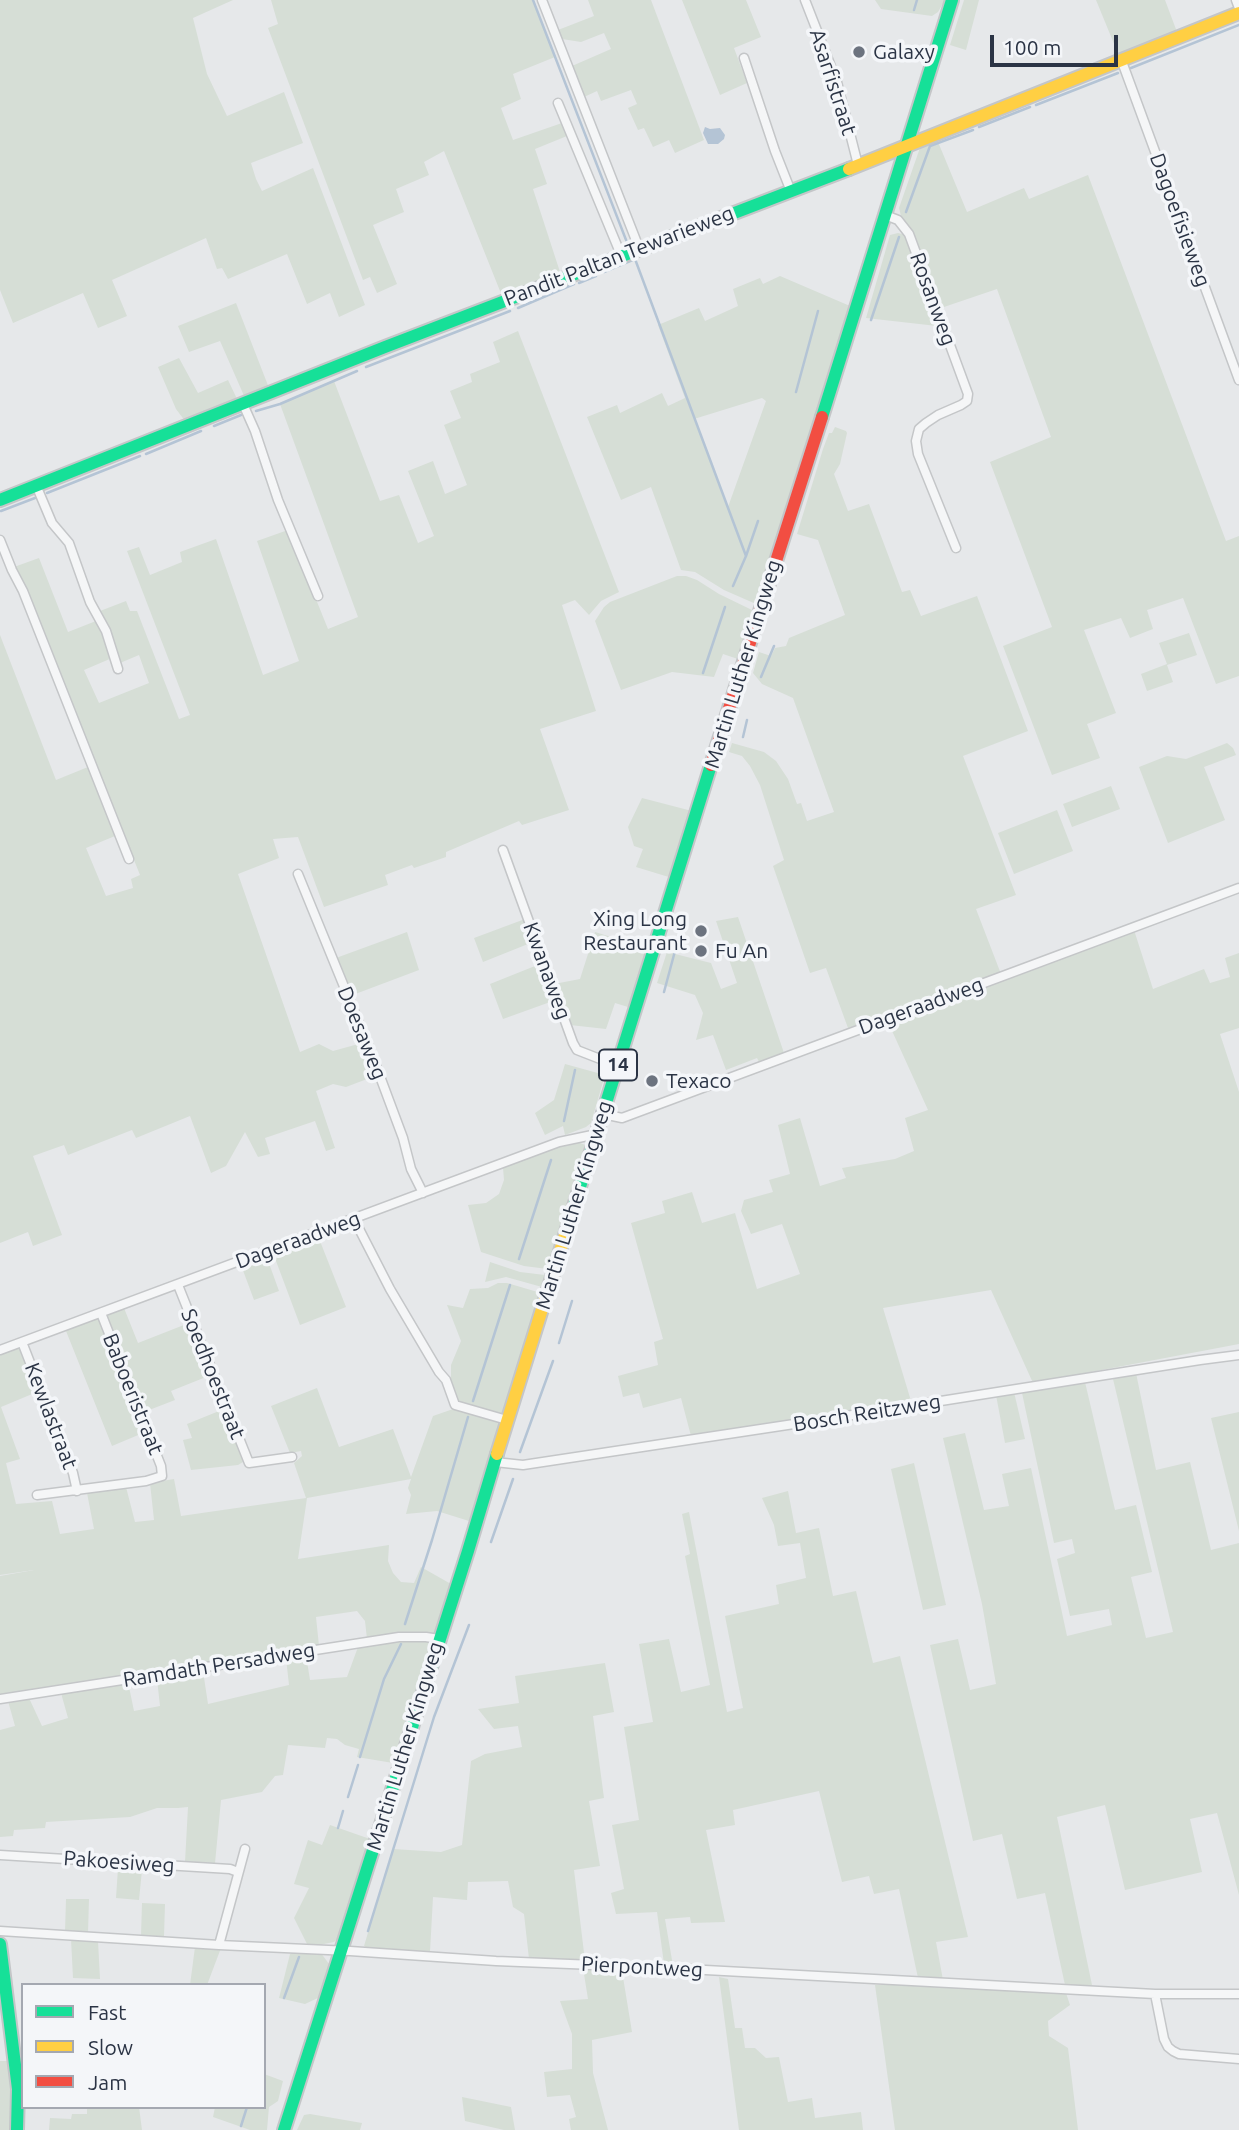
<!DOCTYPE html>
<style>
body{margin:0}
#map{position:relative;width:1239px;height:2130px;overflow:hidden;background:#e6e8ea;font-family:Ubuntu,sans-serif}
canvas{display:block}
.legend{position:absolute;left:21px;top:1983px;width:245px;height:126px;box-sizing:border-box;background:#f4f6f9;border:2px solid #a4a8b1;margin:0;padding:9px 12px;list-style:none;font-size:21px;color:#2b3445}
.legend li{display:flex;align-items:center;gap:14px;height:35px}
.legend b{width:35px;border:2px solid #a4a8b1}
.scale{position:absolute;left:990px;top:35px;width:128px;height:32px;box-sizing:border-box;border:4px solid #2b3445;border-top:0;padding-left:9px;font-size:21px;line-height:24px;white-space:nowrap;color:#2b3445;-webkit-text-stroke:5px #f4f6f9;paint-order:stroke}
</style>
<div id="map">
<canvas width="1239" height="2130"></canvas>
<ul class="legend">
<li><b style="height:9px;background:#16e098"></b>Fast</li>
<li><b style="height:9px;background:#ffcf43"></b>Slow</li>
<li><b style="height:9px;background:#f24e42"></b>Jam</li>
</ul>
<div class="scale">100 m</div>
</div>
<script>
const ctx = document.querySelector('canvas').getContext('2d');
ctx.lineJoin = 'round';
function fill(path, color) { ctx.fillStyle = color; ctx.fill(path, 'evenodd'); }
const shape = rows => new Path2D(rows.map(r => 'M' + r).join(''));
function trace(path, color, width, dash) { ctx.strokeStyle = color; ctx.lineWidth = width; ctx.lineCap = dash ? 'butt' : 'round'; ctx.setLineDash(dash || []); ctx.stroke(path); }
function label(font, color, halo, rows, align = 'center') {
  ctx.font = font + ' Ubuntu,sans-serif'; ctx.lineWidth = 7; ctx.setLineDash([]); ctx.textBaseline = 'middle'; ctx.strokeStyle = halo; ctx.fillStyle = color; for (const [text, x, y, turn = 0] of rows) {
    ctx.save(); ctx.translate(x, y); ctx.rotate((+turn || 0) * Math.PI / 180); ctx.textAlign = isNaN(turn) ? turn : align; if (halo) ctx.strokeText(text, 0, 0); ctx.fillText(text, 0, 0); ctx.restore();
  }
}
fill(shape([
 [0,0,233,0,193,18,207,74,227,116,284,92,303,143,251,163,256,179,262,191,313,168,365,305,339,317,330,293,307,304,287,254,228,279,222,268,217,269,206,238,112,280,127,316,98,328,83,293,13,323,0,290],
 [271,0,533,0,555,57,513,74,521,99,501,108,513,140,562,123,567,136,535,149,547,184,533,189,560,272,502,296,444,151,424,162,429,175,396,189,404,212,373,225,397,284,377,293,370,277,363,280,268,28,278,24],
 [588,0,651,0,704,140,675,153,669,140,653,147,644,128,638,130,628,108,637,104,631,90,601,101,597,91,584,97,572,66,611,49,604,33,581,42,562,39,558,30,594,16],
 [682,0,746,0,761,37,734,48,747,83,720,95],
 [875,0,945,0,938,12,932,16,881,9],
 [964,0,979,0,966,50,950,45],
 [1096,0,1165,0,1177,32,1119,56],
 [936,137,967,212,1024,188,1029,199,1088,175,1226,541,1239,536,1239,676,1216,684,1183,598,1147,610,1153,629,1130,638,1121,618,1084,630,1116,713,1087,724,1100,758,1052,775,1003,646,1052,627,990,462,1051,437,997,289,941,308,909,226,901,216,899,208,922,142],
 [898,233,906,235,939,324,937,326,866,318,890,235],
 [780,276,850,306,783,524,756,604,724,590,695,572,681,570,651,487,621,500,587,417,617,405,620,413,662,393,668,406,685,398,658,325,699,308,705,321,738,306,733,289,760,278,763,284],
 [762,398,766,401,728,507,694,419],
 [236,303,269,388,245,398,220,341,189,352,178,326],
 [518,331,619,592,601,601,589,615,575,600,562,605,596,711,540,729,569,810,522,825,519,821,446,852,446,857,414,868,412,865,385,875,388,885,324,907,298,837,273,839,279,858,238,874,300,1052,319,1044,333,1051,362,1043,375,1076,346,1087,333,1084,316,1091,335,1148,326,1151,315,1121,265,1138,270,1154,258,1157,245,1132,226,1166,211,1173,190,1116,136,1138,132,1130,68,1155,64,1145,33,1156,62,1235,33,1246,28,1232,0,1243,0,635,56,780,88,767,115,836,86,848,106,896,133,888,131,879,140,875,26,589,14,567,39,558,68,632,96,621,102,630,112,658,84,670,99,703,149,683,139,655,120,663,100,611,126,601,130,611,137,611,179,719,190,715,127,551,139,547,150,575,182,562,180,552,216,539,263,675,299,661,257,541,288,530,328,629,358,617,280,404,334,381,380,501,399,495,418,543,434,536,408,471,433,461,445,494,467,485,444,425,461,418,450,391,472,382,470,374,500,362,493,342],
 [179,358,198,393,228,380,238,401,185,421,176,409,158,367],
 [835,427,846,431,847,433,840,464,834,474,848,511,869,504,902,592,910,590,921,616,977,596,1028,731,963,756,1016,895,976,909,1001,974,848,1028,826,968,810,973,773,866,784,860,760,785,750,766,742,756,729,752,732,743,764,752,776,761,788,779,797,804,801,803,807,821,834,812,793,698,762,684,753,673,759,652,771,656,775,648,786,646,789,638,845,615,818,540,797,534,823,449,829,433,832,433],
 [677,576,686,576,697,580,719,594,752,610,738,659,723,654,714,677,672,672,621,690,595,621,604,607,610,602],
 [1189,633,1197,655,1167,665,1173,682,1147,691,1141,674,1167,664,1159,643],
 [1227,743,1233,748,1236,755,1204,767,1225,820,1168,843,1139,767,1167,756,1186,759],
 [1111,786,1120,809,1072,827,1063,804],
 [642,798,692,811,672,878,636,867,643,849,634,846,628,827],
 [1057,810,1073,851,1014,874,998,833],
 [738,917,784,1053,759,1062,757,1058,726,1070,713,1035,696,1040,703,1013,695,995,657,983,667,952,711,963,721,989,737,983,716,921],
 [525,919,533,942,483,962,474,938],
 [1134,930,1153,989,1204,969,1210,983,1230,977,1225,958,1239,953,1239,1028,1220,1034,1239,1092,1239,1344,1033,1383,991,1290,883,1308,911,1401,691,1436,681,1398,643,1408,639,1393,623,1397,618,1376,658,1365,654,1342,663,1339,631,1223,665,1213,662,1201,692,1192,702,1223,735,1213,757,1289,800,1274,782,1224,751,1234,741,1211,744,1200,773,1192,769,1180,790,1174,778,1125,800,1118,820,1186,846,1178,842,1168,895,1159,914,1151,905,1118,928,1110,888,1022],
 [407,932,419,970,350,996,336,958],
 [595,932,650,949,628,1007,615,1003,606,1029,570,1025,554,984,580,979],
 [540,964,553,1001,503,1019,490,984],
 [565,1064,605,1075,591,1123,586,1127,565,1135,563,1126,545,1135,535,1113,554,1100],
 [575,1141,588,1146,548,1269,524,1266,481,1252,468,1205,486,1203,499,1194,504,1180,503,1168,564,1143],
 [318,1236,346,1307,300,1325,273,1253],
 [266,1255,279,1291,254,1300,241,1265],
 [490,1262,520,1272,545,1275,542,1287,506,1277,485,1282],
 [498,1283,507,1283,541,1293,502,1416,456,1400,451,1386,451,1365,461,1341,447,1305,463,1308,470,1289,488,1288],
 [124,1308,138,1343,189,1323,211,1375,171,1391,175,1400,144,1412,106,1314],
 [99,1317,143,1433,112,1446,66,1331],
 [20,1347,37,1392,1,1407,20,1459,6,1463,16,1504,52,1501,60,1534,94,1529,87,1493,126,1487,135,1522,154,1520,150,1483,174,1479,181,1516,306,1498,294,1463,302,1456,301,1451,290,1453,271,1406,317,1388,339,1447,393,1429,411,1477,433,1416,456,1408,501,1423,469,1521,437,1511,406,1514,411,1495,408,1488,411,1479,307,1498,298,1559,389,1545,388,1561,393,1573,401,1582,414,1583,421,1567,451,1584,434,1636,367,1639,365,1621,357,1611,316,1617,319,1646,0,1697,0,1576,34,1570,0,1575,0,1354],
 [1136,1373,1156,1470,1190,1462,1211,1550,1239,1543,1239,1895,1217,1813,1190,1819,1202,1872,1125,1890,1105,1805,1057,1817,1092,1985,1065,1985,1045,1893,1017,1899,1002,1834,973,1841,930,1645,958,1639,970,1690,996,1684,982,1604,943,1438,965,1433,984,1510,1009,1506,1002,1474,1031,1468,1067,1636,1112,1625,1109,1609,1070,1616,1057,1559,1075,1553,1072,1539,1054,1543,1022,1393,1085,1382,1115,1510,1136,1505,1152,1572,1131,1577,1146,1638,1173,1632,1113,1379],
 [1014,1392,1025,1439,1005,1443,996,1395],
 [224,1409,243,1462,238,1465,191,1470,183,1440,192,1438,187,1424],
 [1239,1412,1239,1531,1211,1418],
 [914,1463,946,1605,923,1610,891,1469],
 [788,1491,796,1533,819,1528,833,1596,856,1591,873,1663,900,1656,968,1937,936,1942,943,1980,918,1978,899,1889,874,1894,869,1876,842,1882,819,1791,733,1810,735,1825,706,1830,725,1922,691,1923,690,1917,665,1919,673,1966,664,1964,657,1912,616,1914,611,1893,624,1889,612,1825,639,1820,624,1727,653,1722,639,1644,669,1639,681,1692,710,1685,685,1556,690,1554,682,1514,689,1512,727,1712,743,1708,725,1616,779,1604,776,1585,806,1578,800,1543,778,1546,774,1525,762,1498],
 [423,1639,431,1643,393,1763,357,1757,359,1749,345,1745,337,1739,327,1738,325,1748,288,1745,283,1775,275,1776,262,1792,221,1800,215,1863,185,1862,188,1807,178,1808,157,1808,130,1817,46,1822,45,1828,14,1830,13,1836,0,1837,0,1730,15,1726,8,1701,29,1698,42,1726,68,1718,61,1693,128,1682,134,1711,160,1706,157,1679,203,1671,208,1704,289,1685,286,1658,306,1655,310,1680,347,1677,358,1647,392,1641],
 [605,1663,614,1712,593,1716,604,1798,589,1801,600,1866,574,1870,585,1961,529,1959,524,1914,513,1907,508,1881,468,1882,467,1900,433,1897,430,1952,369,1949,364,1946,393,1849,441,1852,462,1845,471,1761,485,1754,522,1747,518,1726,494,1729,478,1709,519,1703,515,1676],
 [330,1825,370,1839,339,1937,334,1942,319,1945,307,1944,294,1918,309,1888,294,1884,308,1840,322,1845],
 [118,1868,142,1870,139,1900,116,1898],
 [66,1899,89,1899,88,1933,65,1932],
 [142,1903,165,1904,164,1936,141,1936],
 [71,1939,98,1941,100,1979,73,1978],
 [195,1947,221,1948,207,1985,190,1985],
 [294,1952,321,1953,329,1964,320,1997,305,2004,279,1998,290,1954],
 [583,1968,622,1971,632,2032,592,2040,593,2073,608,2130,571,2130,569,2119,576,2117,570,2095,547,2097,544,2072,572,2069,572,2034,560,2001,588,1999],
 [719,1977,728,1979,735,2028,742,2028,745,2048,755,2048,766,2058,779,2057,788,2102,812,2098,815,2118,861,2112,863,2130,739,2130],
 [875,1985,933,1985,1066,1993,1070,2005,1048,2021,1049,2036,1068,2048,1078,2130,895,2130],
 [0,2061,8,2061,16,2109,12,2130,0,2130],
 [264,2074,283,2081,278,2101,269,2107,267,2130,250,2130,213,2117,215,2107,264,2107],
 [462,2097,511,2107,515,2130,504,2130,465,2121],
 [87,2107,139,2107,142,2130,49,2130,50,2118,71,2119,72,2114,87,2114],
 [310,2114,362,2123,360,2130,297,2130,304,2115]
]), '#d6ded6');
fill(shape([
 [705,127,710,129,720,128,725,135,724,139,718,144,708,144,703,133]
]), '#b4c4d5');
trace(shape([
 [533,0,628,245],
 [914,10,917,0],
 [1131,68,1239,25],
 [1036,105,1118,73],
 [979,127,1030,107],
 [906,212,930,146,973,130],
 [604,272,635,259,746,556],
 [579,283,596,276],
 [518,308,574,284],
 [871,320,899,237],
 [366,367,510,311],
 [796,392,818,311],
 [256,411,280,404,357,371],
 [214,426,241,415],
 [146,454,201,431],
 [47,493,140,456],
 [1,511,35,498],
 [733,586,746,556,758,521],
 [703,673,725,607],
 [761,677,774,646],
 [743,737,747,720],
 [664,992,675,951],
 [564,1121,575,1070],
 [519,1259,551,1160],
 [559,1343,572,1301],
 [473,1401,510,1285],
 [520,1452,553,1361],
 [491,1542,513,1479],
 [405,1624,432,1540,468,1417],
 [360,1757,384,1679,401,1644],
 [348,1797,358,1765],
 [338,1828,343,1811],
 [368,1931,434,1717,469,1625],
 [284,1998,299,1957],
 [241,2126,247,2107]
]), '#b4c4d5', 2.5);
const street = shape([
 [542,0,639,248],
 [805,0,837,82,858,165],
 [1236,0,1239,8],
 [744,58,775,151,790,189],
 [1121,59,1239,380],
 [558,103,621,255],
 [885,215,898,220,909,234,968,394,967,401,961,405,938,415,926,423,919,429,916,441,918,454,956,548],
 [243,404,255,431,278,500,318,596],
 [36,485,52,523,69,543,90,602,106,631,118,669],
 [0,540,12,570,23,591,129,859],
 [503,850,573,1043,577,1050,618,1066],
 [298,874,372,1055,403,1138,411,1169,423,1193],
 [603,1114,622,1118,1239,888],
 [354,1219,390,1289,439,1372,446,1380,455,1405,507,1420],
 [178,1285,249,1463,292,1457],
 [22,1342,73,1473,77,1491],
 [0,1350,559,1142,597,1134],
 [495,1462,523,1465,827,1419,1200,1360,1239,1355],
 [37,1495,146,1481,162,1476,161,1466,101,1313],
 [0,1699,399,1637,426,1637,439,1639],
 [0,1855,230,1869,238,1872],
 [0,1931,219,1945,350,1951,496,1961,668,1968,1155,1994,1164,2039,1168,2047,1173,2051,1179,2054,1239,2059],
 [219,1945,245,1849],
 [1155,1994,1239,1994]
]);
const fast = shape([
 [822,417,952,0],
 [0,500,385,347,849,169],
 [570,1219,711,765],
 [0,1944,18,2089,17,2130],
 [284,2130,468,1551,497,1454]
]);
const slow = shape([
 [849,169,1239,13],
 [497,1454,570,1219]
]);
const jam = shape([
 [711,765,822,417]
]);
trace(street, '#c4c6c8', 11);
trace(fast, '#c4c6c8', 16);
trace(slow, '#c4c6c8', 16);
trace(jam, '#c4c6c8', 16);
trace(street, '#f5f6f7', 8);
trace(fast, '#16e098', 12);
trace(slow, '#ffcf43', 12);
trace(jam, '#f24e42', 12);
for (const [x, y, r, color] of [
 [859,52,7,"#6c737f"],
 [701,931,7,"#6c737f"],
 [701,951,7,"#6c737f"],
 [652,1081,7,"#6c737f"]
]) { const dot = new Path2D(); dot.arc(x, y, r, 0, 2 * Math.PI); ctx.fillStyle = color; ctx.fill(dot); trace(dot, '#f4f6f9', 2.5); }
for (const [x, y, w] of [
 [618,1065,38]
]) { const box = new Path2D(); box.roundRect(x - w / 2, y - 15.5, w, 31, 5); ctx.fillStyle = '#f4f6f9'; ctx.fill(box); trace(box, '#2b3445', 2); }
label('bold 19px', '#2b3445', null, [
 ["14",618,1065]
]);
label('21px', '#2b3445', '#f4f6f9', [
 ["Galaxy",873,52],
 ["Xing Long",687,919,"right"],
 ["Restaurant",687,943,"right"],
 ["Fu An",715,951],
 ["Texaco",666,1081]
], 'left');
label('21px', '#2b3445', '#f4f6f9', [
 ["Asarfistraat",833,82,72],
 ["Dagoefisieweg",1180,220,70],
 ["Pandit Paltan Tewarieweg",619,256,-21],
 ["Rosanweg",933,299,70],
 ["Martin Luther Kingweg",743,664,-73],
 ["Kwanaweg",547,971,70],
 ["Dageraadweg",921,1006,-20],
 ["Doesaweg",362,1033,68],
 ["Martin Luther Kingweg",574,1205,-73],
 ["Dageraadweg",298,1240,-20],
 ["Soedhoestraat",213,1374,68],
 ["Baboeristraat",133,1394,68],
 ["Bosch Reitzweg",867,1413,-9],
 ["Kewlastraat",51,1416,69],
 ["Ramdath Persadweg",219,1665,-9],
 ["Martin Luther Kingweg",405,1746,-73],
 ["Pakoesiweg",119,1862,4],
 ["Pierpontweg",642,1967,3]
]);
</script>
